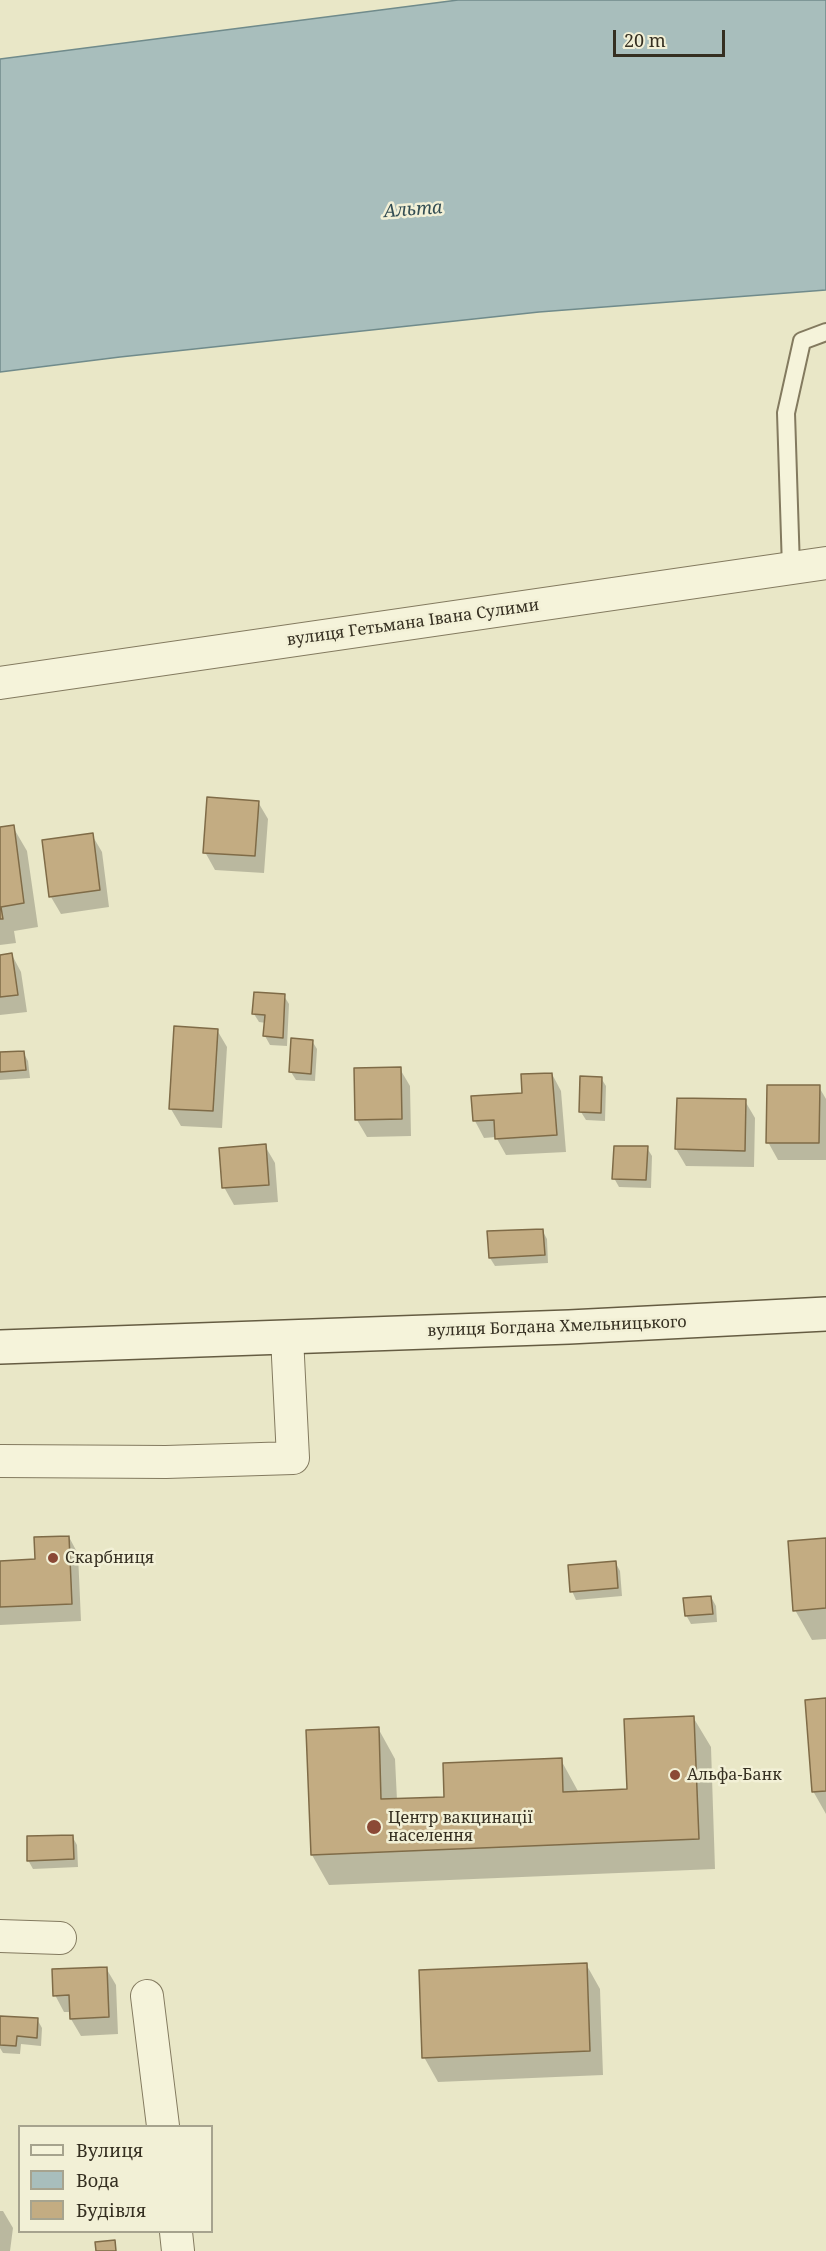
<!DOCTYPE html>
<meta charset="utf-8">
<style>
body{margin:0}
#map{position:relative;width:826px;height:2251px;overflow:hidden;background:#e9e7c7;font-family:"Noto Serif",serif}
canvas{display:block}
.legend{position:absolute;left:18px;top:2125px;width:195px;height:108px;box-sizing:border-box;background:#f2f0d6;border:2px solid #a6a38e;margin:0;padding:8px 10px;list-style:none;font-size:18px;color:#352f21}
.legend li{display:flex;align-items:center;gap:12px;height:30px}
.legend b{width:30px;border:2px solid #a6a38e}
.scale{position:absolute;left:613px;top:30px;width:112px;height:27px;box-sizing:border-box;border:3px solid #352f21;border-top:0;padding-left:8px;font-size:18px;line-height:21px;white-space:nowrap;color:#352f21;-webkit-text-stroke:4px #f2f0d6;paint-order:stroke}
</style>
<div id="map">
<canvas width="826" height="2251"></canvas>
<ul class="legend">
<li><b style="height:8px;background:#f5f3da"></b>Вулиця</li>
<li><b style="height:16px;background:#a8bebc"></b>Вода</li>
<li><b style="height:16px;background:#c3ac82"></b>Будівля</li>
</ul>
<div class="scale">20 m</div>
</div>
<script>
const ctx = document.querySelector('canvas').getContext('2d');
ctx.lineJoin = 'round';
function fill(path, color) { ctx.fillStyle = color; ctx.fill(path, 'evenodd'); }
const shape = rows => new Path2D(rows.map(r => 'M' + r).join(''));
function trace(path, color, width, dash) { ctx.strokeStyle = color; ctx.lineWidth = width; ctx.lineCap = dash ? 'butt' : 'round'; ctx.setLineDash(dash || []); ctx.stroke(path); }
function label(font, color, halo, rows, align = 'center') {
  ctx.font = font + ' "Noto Serif",serif'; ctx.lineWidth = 5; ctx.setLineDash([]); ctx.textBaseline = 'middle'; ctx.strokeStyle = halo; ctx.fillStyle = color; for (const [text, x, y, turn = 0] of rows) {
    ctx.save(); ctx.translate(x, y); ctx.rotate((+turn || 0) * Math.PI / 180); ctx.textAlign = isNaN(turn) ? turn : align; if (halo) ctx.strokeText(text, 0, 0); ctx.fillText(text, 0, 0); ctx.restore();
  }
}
const water = shape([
 [458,0,826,0,826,290,539,312,120,357,0,372,0,59,458,0]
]);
fill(water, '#a8bebc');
trace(water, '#708b8b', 1.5);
fill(shape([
 [258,802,268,819,264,873,215,870,205,852],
 [13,827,27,851,38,927,14,931,16,943,0,945,0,828],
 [92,835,102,852,109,907,61,914,51,897,43,841],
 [12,955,21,972,27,1012,0,1015,0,956],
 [284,996,289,1004,287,1046,270,1045,265,1036,266,1023,259,1022,254,1014],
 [217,1030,227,1047,222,1128,181,1126,171,1109],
 [312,1041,317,1049,315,1081,296,1080,291,1072],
 [23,1052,28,1061,30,1078,0,1080,0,1054],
 [400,1069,410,1086,411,1136,367,1137,357,1120,356,1070],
 [552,1074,561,1091,566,1152,506,1155,496,1137,484,1138,475,1121,524,1094],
 [601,1078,606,1086,605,1121,586,1120,581,1112],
 [819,1087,826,1099,826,1160,778,1160,768,1142],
 [745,1101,755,1118,754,1167,686,1166,676,1149],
 [265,1146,275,1163,278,1202,234,1205,224,1187],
 [647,1148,652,1156,651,1188,619,1187,614,1178],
 [542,1230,547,1239,548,1263,495,1266,490,1258,489,1233],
 [69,1537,78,1554,81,1621,0,1625,0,1562,37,1561],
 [826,1539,826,1639,812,1640,795,1610],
 [615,1562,620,1571,622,1596,576,1600,572,1591],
 [711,1597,716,1606,717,1622,691,1624,686,1615],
 [826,1699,826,1814,813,1791],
 [693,1717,711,1747,715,1869,329,1885,312,1855,378,1728,395,1759,397,1800,445,1798,561,1760,579,1793,629,1791],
 [72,1836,77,1845,78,1867,33,1869,28,1860],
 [586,1964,600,1989,603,2075,438,2082,424,2057],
 [106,1968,116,1985,118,2034,81,2036,71,2019,71,2012,64,2012,55,1995],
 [0,2017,37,2019,42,2028,41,2046,21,2044,20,2054,3,2053,0,2048],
 [0,2211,3,2211,13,2228,10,2251,0,2251]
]), '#0003');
const building = shape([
 [207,797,259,801,255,856,203,853,207,797],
 [14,825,24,903,1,907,3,919,0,919,0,827,14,825],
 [93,833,100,890,49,897,42,840,93,833],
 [12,953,18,995,0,997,0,955,12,953],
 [254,992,285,994,283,1038,263,1036,265,1015,252,1014,254,992],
 [174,1026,218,1029,213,1111,169,1109,174,1026],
 [291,1038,313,1040,311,1074,289,1072,291,1038],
 [24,1051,26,1070,0,1072,0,1052,24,1051],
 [401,1067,402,1119,355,1120,354,1068,401,1067],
 [552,1073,557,1135,495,1139,494,1120,473,1121,471,1096,522,1093,521,1074,552,1073],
 [580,1076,602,1077,601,1113,579,1112,580,1076],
 [767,1085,820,1085,819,1143,766,1143,767,1085],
 [677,1098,746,1099,745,1151,675,1149,677,1098],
 [266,1144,269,1185,222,1188,219,1148,266,1144],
 [614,1146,648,1146,646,1180,612,1179,614,1146],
 [543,1229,545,1255,489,1258,487,1231,543,1229],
 [69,1536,72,1604,0,1607,0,1561,35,1559,34,1537,69,1536],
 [826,1538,826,1608,793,1611,788,1541,826,1538],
 [616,1561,618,1588,570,1592,568,1565,616,1561],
 [711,1596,713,1614,685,1616,683,1598,711,1596],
 [826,1698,826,1791,812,1792,805,1700,826,1698],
 [694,1716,699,1839,311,1855,306,1730,379,1727,381,1799,444,1797,443,1763,562,1758,563,1792,627,1789,624,1719,694,1716],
 [73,1835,74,1859,27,1861,27,1836,73,1835],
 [587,1963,590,2051,422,2058,419,1970,587,1963],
 [107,1967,109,2017,70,2019,69,1995,53,1996,52,1969,107,1967],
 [0,2016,38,2018,37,2038,17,2036,16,2046,0,2045,0,2016],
 [115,2240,116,2251,96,2251,95,2242,115,2240]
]);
fill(building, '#c3ac82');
trace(building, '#7f6b47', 1.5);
const lane = shape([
 [791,568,786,413,802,341,826,332]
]);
const street = shape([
 [0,683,826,563],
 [0,1461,166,1462,293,1458,287,1337],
 [0,1936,60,1938],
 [147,1996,163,2126],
 [176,2232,178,2251]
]);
const secondary = shape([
 [0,1347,569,1327,826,1314]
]);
trace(lane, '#837a5f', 20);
trace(street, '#837a5f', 34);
trace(secondary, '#655c42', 36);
trace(lane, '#f5f3da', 16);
trace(street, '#f5f3da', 32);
trace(secondary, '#f5f3da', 33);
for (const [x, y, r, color] of [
 [53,1558,6,"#8b4936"],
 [675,1775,6,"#8b4936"],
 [374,1827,8,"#8b4936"]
]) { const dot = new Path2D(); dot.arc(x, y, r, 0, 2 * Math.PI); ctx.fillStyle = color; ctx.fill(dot); trace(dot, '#f2f0d6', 2); }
label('16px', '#352f21', '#f2f0d6', [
 ["вулиця Гетьмана Івана Сулими",413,623,-8],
 ["вулиця Богдана Хмельницького",557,1327,-2]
]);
label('16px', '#352f21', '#f2f0d6', [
 ["Скарбниця",65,1558],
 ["Альфа-Банк",687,1775],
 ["Центр вакцинації",388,1818],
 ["населення",388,1836]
], 'left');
label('italic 18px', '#324d53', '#f2f0d6', [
 ["Альта",413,210,-4]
]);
</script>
